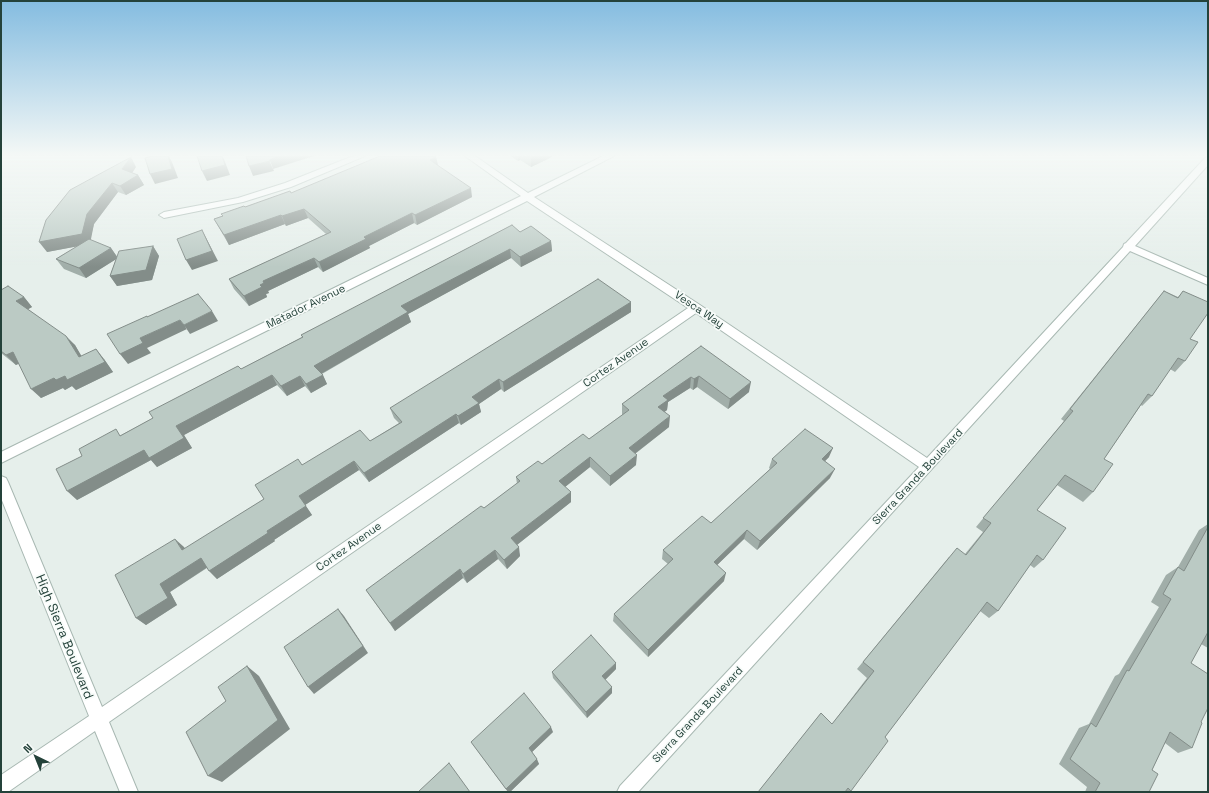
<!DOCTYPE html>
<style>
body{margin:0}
#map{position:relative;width:1209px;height:793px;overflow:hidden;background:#e6efeb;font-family:"Space Grotesk",sans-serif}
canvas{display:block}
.frame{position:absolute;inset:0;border:2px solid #24423a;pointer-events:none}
.north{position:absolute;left:16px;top:737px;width:40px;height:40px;-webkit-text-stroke:3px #f7fbf9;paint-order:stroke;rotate:317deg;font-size:11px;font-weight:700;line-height:16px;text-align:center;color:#24423a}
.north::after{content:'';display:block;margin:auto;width:14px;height:18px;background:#24423a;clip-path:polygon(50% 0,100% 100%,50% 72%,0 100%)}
</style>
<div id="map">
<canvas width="1209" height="793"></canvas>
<div class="frame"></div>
<div class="north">N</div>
</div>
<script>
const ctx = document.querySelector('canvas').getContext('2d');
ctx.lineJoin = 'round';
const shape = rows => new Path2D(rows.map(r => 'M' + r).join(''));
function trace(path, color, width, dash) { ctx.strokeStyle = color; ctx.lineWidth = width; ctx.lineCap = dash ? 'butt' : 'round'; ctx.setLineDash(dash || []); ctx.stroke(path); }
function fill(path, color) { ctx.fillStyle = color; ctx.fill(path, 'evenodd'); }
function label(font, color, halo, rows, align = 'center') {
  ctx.font = font + ' "Space Grotesk",sans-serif'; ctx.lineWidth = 3.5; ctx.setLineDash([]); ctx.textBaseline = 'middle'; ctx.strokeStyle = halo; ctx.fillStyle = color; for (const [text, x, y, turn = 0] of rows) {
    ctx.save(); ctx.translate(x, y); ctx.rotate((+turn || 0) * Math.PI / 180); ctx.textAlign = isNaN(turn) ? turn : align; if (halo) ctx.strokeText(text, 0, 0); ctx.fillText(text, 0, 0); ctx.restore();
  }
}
const minor = shape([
 [353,156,365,156,291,187,243,202,164,218,159,215,164,212,238,198,285,183,353,156],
 [465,156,475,156,528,193,603,156,614,156,534,197,700,305,927,458,1123,247,1124,244,1126,243,1205,158,1208,157,1208,165,1135,246,1208,278,1208,285,1130,251,638,792,617,792,620,786,919,467,696,313,109,722,138,792,120,792,95,731,8,792,1,792,1,775,89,716,1,498,1,476,6,478,8,482,102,707,688,308,527,201,1,463,1,452,521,196,465,156]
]);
trace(minor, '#a8b8b2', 2);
fill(minor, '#fff');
fill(shape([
 [511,156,552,156,552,157,531,167,520,160,518,161],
 [436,157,438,165,472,197,417,225,414,223,369,246,370,248,323,272,318,267,268,291,269,293,266,294,267,297,249,306,234,289,229,279,326,234,308,218,286,226,285,224,229,245,214,219,245,207,291,193],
 [136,167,132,173,138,175,144,185,126,195,118,192,94,224,90,240,111,248,117,257,153,246,159,256,152,280,117,286,110,276,116,259,86,278,64,269,56,259,78,246,47,252,46,220],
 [520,232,551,241,552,251,521,267,511,258,408,314,411,322,322,374,327,384,311,393,305,386,287,396,277,385,184,435,192,448,157,467,151,460,77,500,82,456,153,418,241,369,302,337,301,335],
 [1,290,24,297,32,307,28,309,75,345,81,356,104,359,113,372,76,390,72,386,65,390,63,388,41,398,19,364,16,365,1,353],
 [1164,291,1178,297,1183,291,1190,339,1185,361,1175,372,1170,369,1152,396,1142,406,1141,405,1104,459,1093,492,1083,502,1057,485,1037,510,1043,560,1034,568,1030,565,998,611,989,618,980,611,885,737,851,791,850,792,758,792,821,713,832,724,867,678,857,669,949,557,965,554,983,532,976,527,1064,421,1061,419],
 [631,302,631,312,504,392,501,389,479,404,481,412,461,425,459,423,369,482,359,470,305,505,312,515,274,540,275,541,217,579,207,568,170,592,177,605,146,625,136,618,184,547,185,549,264,499,302,465,370,441,399,423,394,418,390,408],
 [701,346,749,392,728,409,697,387,693,390,690,388,668,402,667,410,664,412,669,427,635,454,636,465,610,486,590,467,565,487,571,492,571,502,517,545,520,556,507,569,498,559,467,583,463,578,395,631,366,590,484,508,517,484,516,477,542,464,589,439,622,415,622,404],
 [829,457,825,461,830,478,757,550,744,539,717,565,724,581,648,657,613,621,614,614,668,564,662,559,663,550,711,523,770,469,769,468,772,459],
 [1208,524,1208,648,1201,644,1191,663,1201,722,1192,748,1178,753,1165,743,1152,770,1149,792,1085,792,1087,787,1059,764,1079,728,1089,724,1115,676,1119,674,1159,607,1151,602,1166,575,1178,567,1199,530],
 [616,669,605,680,612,693,587,718,553,678,552,672],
 [553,732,532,752,539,764,510,792,508,792,471,742]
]), '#a1aea9');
fill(shape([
 [168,156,169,156,172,162,178,178,155,184,150,174],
 [222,156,224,159,230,175,207,181,202,171],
 [280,156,314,156,273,169,269,160],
 [518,156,520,156,520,160,518,161],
 [533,156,552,156,552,157,531,167,531,158],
 [131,157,136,167,128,179,122,169],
 [436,157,438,166,430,160],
 [270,161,274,171,253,176,249,166],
 [138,175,144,185,126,195,120,186],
 [112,183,118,192,94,224,90,244,47,252,39,242,87,214],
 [471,188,472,197,417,225,415,215],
 [304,209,308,218,286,226,282,216],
 [412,213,414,223,369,246,370,248,323,272,319,262,364,237],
 [281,215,285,224,229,245,224,235],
 [202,230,218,261,192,270,186,260],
 [551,241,552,251,521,267,520,257],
 [153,246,159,256,152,280,117,286,110,276],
 [111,248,118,258,86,278,79,268],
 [510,249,511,258,408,314,411,322,319,375,314,366,401,306],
 [314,258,318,267,268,291,269,293,266,294,267,297,249,306,244,296,260,285,263,281],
 [24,297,32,307,25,311,16,301],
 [631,302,631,312,504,392,503,382],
 [212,311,218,321,190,334,184,325],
 [180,320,187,329,147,348,151,353,128,364,120,354,140,338],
 [66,336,75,345,88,367,79,357],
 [96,349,104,359,113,372,76,390,72,386,65,390,63,388,41,398,31,389,54,378],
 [13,352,22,361,16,365,6,355],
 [272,375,277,385,184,435,192,448,157,467,151,460,77,500,67,491,176,426],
 [323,375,327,384,311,393,306,384],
 [300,376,305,386,287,396,281,386],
 [699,376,697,387,693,390,694,379],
 [691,377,690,388,668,402,667,410,657,418,658,407,663,396],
 [499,379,501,389,479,404,481,412,461,425,458,416,472,397],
 [751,382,749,392,728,409,730,399],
 [456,414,459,423,369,482,364,473],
 [670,416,669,427,628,459,629,448],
 [833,448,829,457,818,468,822,459],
 [637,455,636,465,610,486,610,476],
 [590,457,590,467,560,491,559,481],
 [354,461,359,470,305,505,299,496],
 [835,469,830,478,757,550,760,541],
 [571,492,571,502,513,548,511,538],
 [306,506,312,515,274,540,275,541,217,579,209,571,267,531],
 [747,530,744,539,712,570,714,562],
 [175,539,184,547,190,559,182,550],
 [519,547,520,556,507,569,504,560],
 [495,550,498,559,467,583,463,574],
 [201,558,209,566,170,592,177,605,146,625,136,618,160,584],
 [460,569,463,578,395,631,390,623],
 [726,573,724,581,648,657,648,650],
 [338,609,344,616,368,653,314,694,308,687],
 [616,663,616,669,602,683,602,676],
 [247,666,259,676,290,729,222,782,208,776],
 [612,687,612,693,587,718,586,712],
 [551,727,553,732,531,753,529,748],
 [537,759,539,764,510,792,508,792,506,789]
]), '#838d89');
const building = shape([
 [153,156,168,156,172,169,150,174,145,158,153,156],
 [197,156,222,156,225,165,202,171,197,156],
 [246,156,280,156,269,160,270,161,249,166,246,156],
 [380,156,435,156,436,157,430,160,471,188,415,215,412,213,364,237,366,239,319,262,314,258,263,281,264,283,260,285,262,287,244,296,229,279,331,232,304,209,282,216,281,215,224,235,214,219,223,216,221,214,244,206,245,207,290,191,291,193,380,156],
 [131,157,122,169,138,175,120,186,112,183,87,214,82,234,39,242,46,220,70,190,131,157],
 [512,225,520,232,531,226,551,241,520,257,510,249,401,306,408,312,314,366,323,375,306,384,300,376,281,386,272,375,176,426,184,438,149,458,144,450,67,491,56,469,82,456,79,449,116,429,120,436,153,418,149,412,238,366,241,369,303,337,301,335,512,225],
 [202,230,212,251,186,260,177,239,202,230],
 [89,239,111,248,79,268,56,259,89,239],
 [153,246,146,270,110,276,119,251,153,246],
 [598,279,631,302,503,382,499,379,472,397,479,403,458,416,456,414,364,473,354,461,299,496,306,506,267,531,268,533,209,571,201,558,160,584,168,598,136,618,115,575,175,539,182,550,264,499,255,485,298,459,302,465,360,430,370,441,402,422,390,408,598,279],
 [8,286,24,297,16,301,66,336,79,357,96,349,105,362,67,380,65,376,56,380,54,378,31,389,13,352,6,355,1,351,1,290,8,286],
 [1164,291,1178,298,1183,291,1208,302,1208,313,1190,339,1198,342,1185,361,1178,358,1152,396,1148,394,1104,459,1113,464,1093,492,1065,475,1037,510,1066,528,1043,560,1037,555,998,611,987,602,885,737,888,741,851,791,848,788,845,792,758,792,821,713,832,724,874,671,863,662,957,548,966,555,991,523,983,518,1073,411,1070,409,1164,291],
 [198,294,212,311,184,325,180,320,140,338,143,343,120,354,107,334,147,316,147,317,198,294],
 [701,346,751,382,730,399,699,376,694,379,691,377,663,396,668,400,658,407,670,416,629,448,637,455,610,476,590,457,559,481,571,492,511,538,519,547,504,560,495,550,463,574,460,569,390,623,366,590,481,506,484,508,520,481,516,477,538,461,542,464,583,434,589,439,629,410,622,404,701,346],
 [805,429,833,448,822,459,835,469,760,541,747,530,714,562,726,573,648,650,614,614,673,559,663,550,702,516,711,523,777,463,772,459,805,429],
 [1208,527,1208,632,1191,663,1208,674,1208,708,1201,722,1202,723,1192,748,1170,732,1152,770,1158,774,1149,792,1095,792,1100,783,1070,759,1091,723,1096,727,1127,670,1129,671,1171,599,1163,594,1178,567,1184,571,1208,527],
 [338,609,363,646,308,687,284,647,338,609],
 [591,635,616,663,602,676,612,687,586,712,552,672,591,635],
 [247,666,278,720,208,776,186,732,226,701,218,687,247,666],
 [524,693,551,727,529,748,537,759,506,789,471,742,524,693],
 [449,763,470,792,418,792,449,763]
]);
fill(building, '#bbcac4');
trace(building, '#838d89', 1);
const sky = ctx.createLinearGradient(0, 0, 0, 267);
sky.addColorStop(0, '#84bce0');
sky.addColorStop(0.58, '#f4f8f6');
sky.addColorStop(1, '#f4f8f600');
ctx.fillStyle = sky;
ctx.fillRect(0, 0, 1209, 267);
label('11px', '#24423a', '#f7fbf9', [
 ["Matador Avenue",306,307,-26],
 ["Vesca Way",699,310,34],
 ["Cortez Avenue",616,363,-35],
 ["Sierra Granda Boulevard",918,477,-47],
 ["Cortez Avenue",349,547,-35],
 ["Sierra Granda Boulevard",698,715,-47]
]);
label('13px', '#24423a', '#f7fbf9', [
 ["High Sierra Boulevard",64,637,68]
]);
</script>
